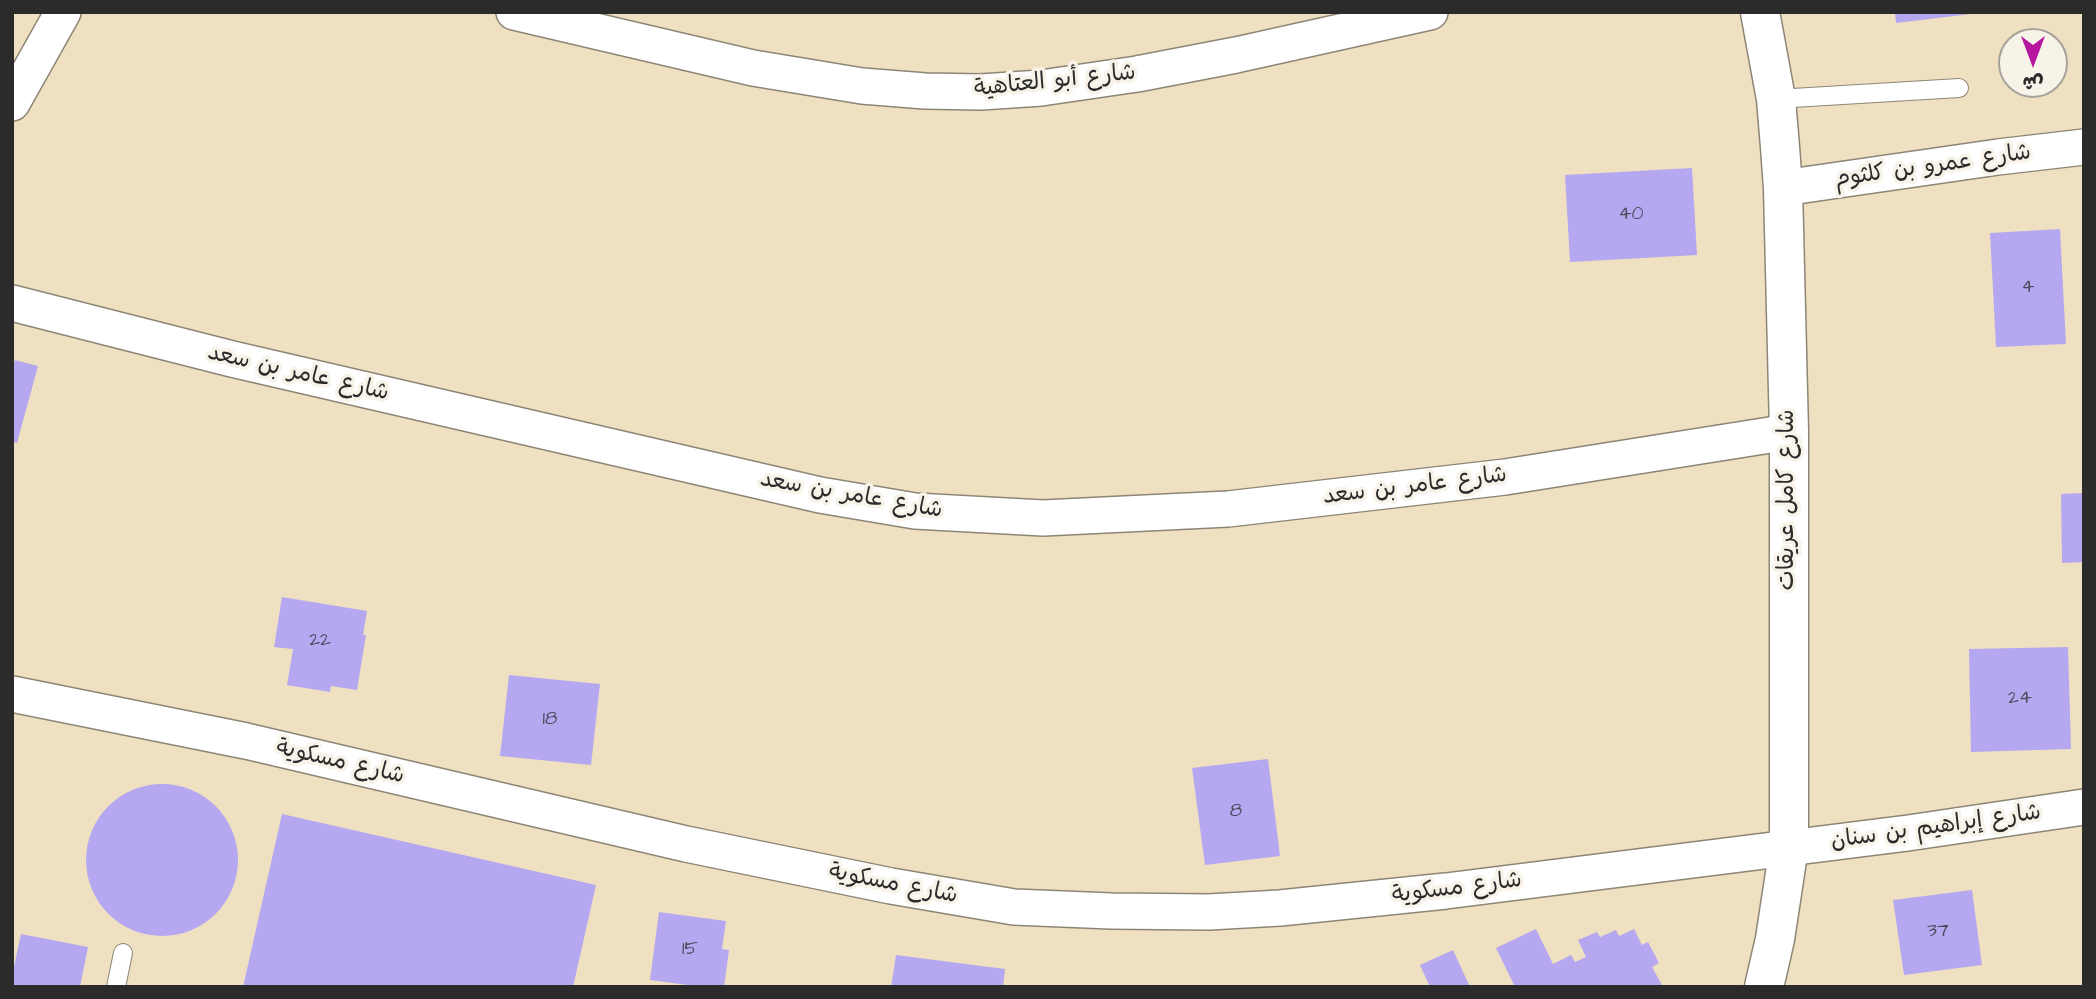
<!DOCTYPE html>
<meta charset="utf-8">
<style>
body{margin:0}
#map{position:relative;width:2096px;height:999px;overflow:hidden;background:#efe0c1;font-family:"Architects Daughter","Playpen Sans Arabic",sans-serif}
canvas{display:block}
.frame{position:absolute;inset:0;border:14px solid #2b2b2b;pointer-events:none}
.north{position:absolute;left:1998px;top:28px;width:70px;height:70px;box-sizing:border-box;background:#f7f3e8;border:2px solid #a5a39c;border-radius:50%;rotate:180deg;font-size:19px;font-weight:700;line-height:28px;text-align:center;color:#2b2b2b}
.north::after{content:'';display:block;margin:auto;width:24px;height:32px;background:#b5179e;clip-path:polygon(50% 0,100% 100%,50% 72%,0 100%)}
</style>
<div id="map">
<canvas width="2096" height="999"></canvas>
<div class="frame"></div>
<div class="north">ش</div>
</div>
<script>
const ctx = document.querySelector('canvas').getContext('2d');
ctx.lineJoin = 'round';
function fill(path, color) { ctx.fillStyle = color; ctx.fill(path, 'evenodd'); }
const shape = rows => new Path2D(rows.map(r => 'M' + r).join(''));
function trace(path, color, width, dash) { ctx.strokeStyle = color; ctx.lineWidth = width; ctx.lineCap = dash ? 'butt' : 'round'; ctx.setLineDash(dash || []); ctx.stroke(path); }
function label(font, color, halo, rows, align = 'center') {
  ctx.font = font + ' "Architects Daughter","Playpen Sans Arabic",sans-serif'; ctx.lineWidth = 7; ctx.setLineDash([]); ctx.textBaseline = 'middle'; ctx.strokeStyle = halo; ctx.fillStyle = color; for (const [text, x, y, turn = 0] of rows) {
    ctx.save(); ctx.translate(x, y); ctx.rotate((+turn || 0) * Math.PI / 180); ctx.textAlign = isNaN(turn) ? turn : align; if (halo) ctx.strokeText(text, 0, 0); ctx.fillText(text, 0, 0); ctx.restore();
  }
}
fill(shape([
 [1895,12,1971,12,1971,14,1896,23],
 [1692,168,1697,255,1570,262,1565,175],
 [2060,229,2066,344,1996,347,1990,233],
 [15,360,38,366,17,443,12,442,12,369],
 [2084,493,2084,562,2062,563,2061,494],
 [282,597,367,611,363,635,366,635,357,690,331,686,330,692,287,685,293,649,274,647],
 [2068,647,2071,749,1971,752,1969,649],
 [509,675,600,684,591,765,500,756],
 [1268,759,1280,856,1205,865,1192,768],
 '86 860a76 76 0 1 1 152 0a76 76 0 1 1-152 0Z',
 [282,814,596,885,573,987,243,987],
 [1972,890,1982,965,1904,975,1893,900],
 [659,912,726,921,722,949,729,950,724,987,703,987,650,980],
 [1536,929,1553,964,1571,955,1575,962,1586,957,1578,940,1597,932,1600,937,1616,930,1619,936,1634,929,1642,945,1648,942,1659,963,1652,967,1662,985,1658,987,1515,987,1496,948],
 [21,934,88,947,80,987,12,987,12,976],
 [1453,950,1470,987,1430,987,1420,965],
 [896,955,1005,969,1003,987,891,987]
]), '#b5a8f1');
const lane = shape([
 [1776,99,1959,88],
 [116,987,123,953]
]);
const street = shape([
 [514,12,753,68,862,86,925,91,981,92,1041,88,1137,74,1236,55,1430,12],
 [12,103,63,12],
 [1783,188,1998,157,2084,147],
 [12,303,232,359,820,495,915,511,1043,518,1228,509,1505,477,1789,432],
 [12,694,246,741,686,844,891,886,1014,907,1111,911,1209,912,1280,908,1446,891,1908,833,2084,807]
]);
const secondary = shape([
 [1760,12,1776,99,1780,147,1783,188,1789,432,1789,847,1775,939,1764,987]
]);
trace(lane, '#8d8676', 20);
trace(street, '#8d8676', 38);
trace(secondary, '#8d8676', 41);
trace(lane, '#fff', 18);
trace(street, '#fff', 35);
trace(secondary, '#fff', 38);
label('19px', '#4e4a5c', null, [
 ["40",1631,215],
 ["4",2028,288],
 ["22",320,641],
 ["24",2020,699],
 ["18",550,720],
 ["8",1236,812],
 ["37",1938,932],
 ["15",690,950]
]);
label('23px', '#2b2b2b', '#f7f3e8', [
 ["شارع أبو العتاهية",1055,82,-6],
 ["شارع عمرو بن كلثوم",1933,167,-8],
 ["شارع عامر بن سعد",298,374,13],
 ["شارع عامر بن سعد",1415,487,-7],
 ["شارع عامر بن سعد",851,496,10],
 ["شارع كامل عريقات",1788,500,-90],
 ["شارع مسكوية",340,763,13],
 ["شارع إبراهيم بن سنان",1936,828,-8],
 ["شارع مسكوية",893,885,11],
 ["شارع مسكوية",1457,889,-7]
]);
</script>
